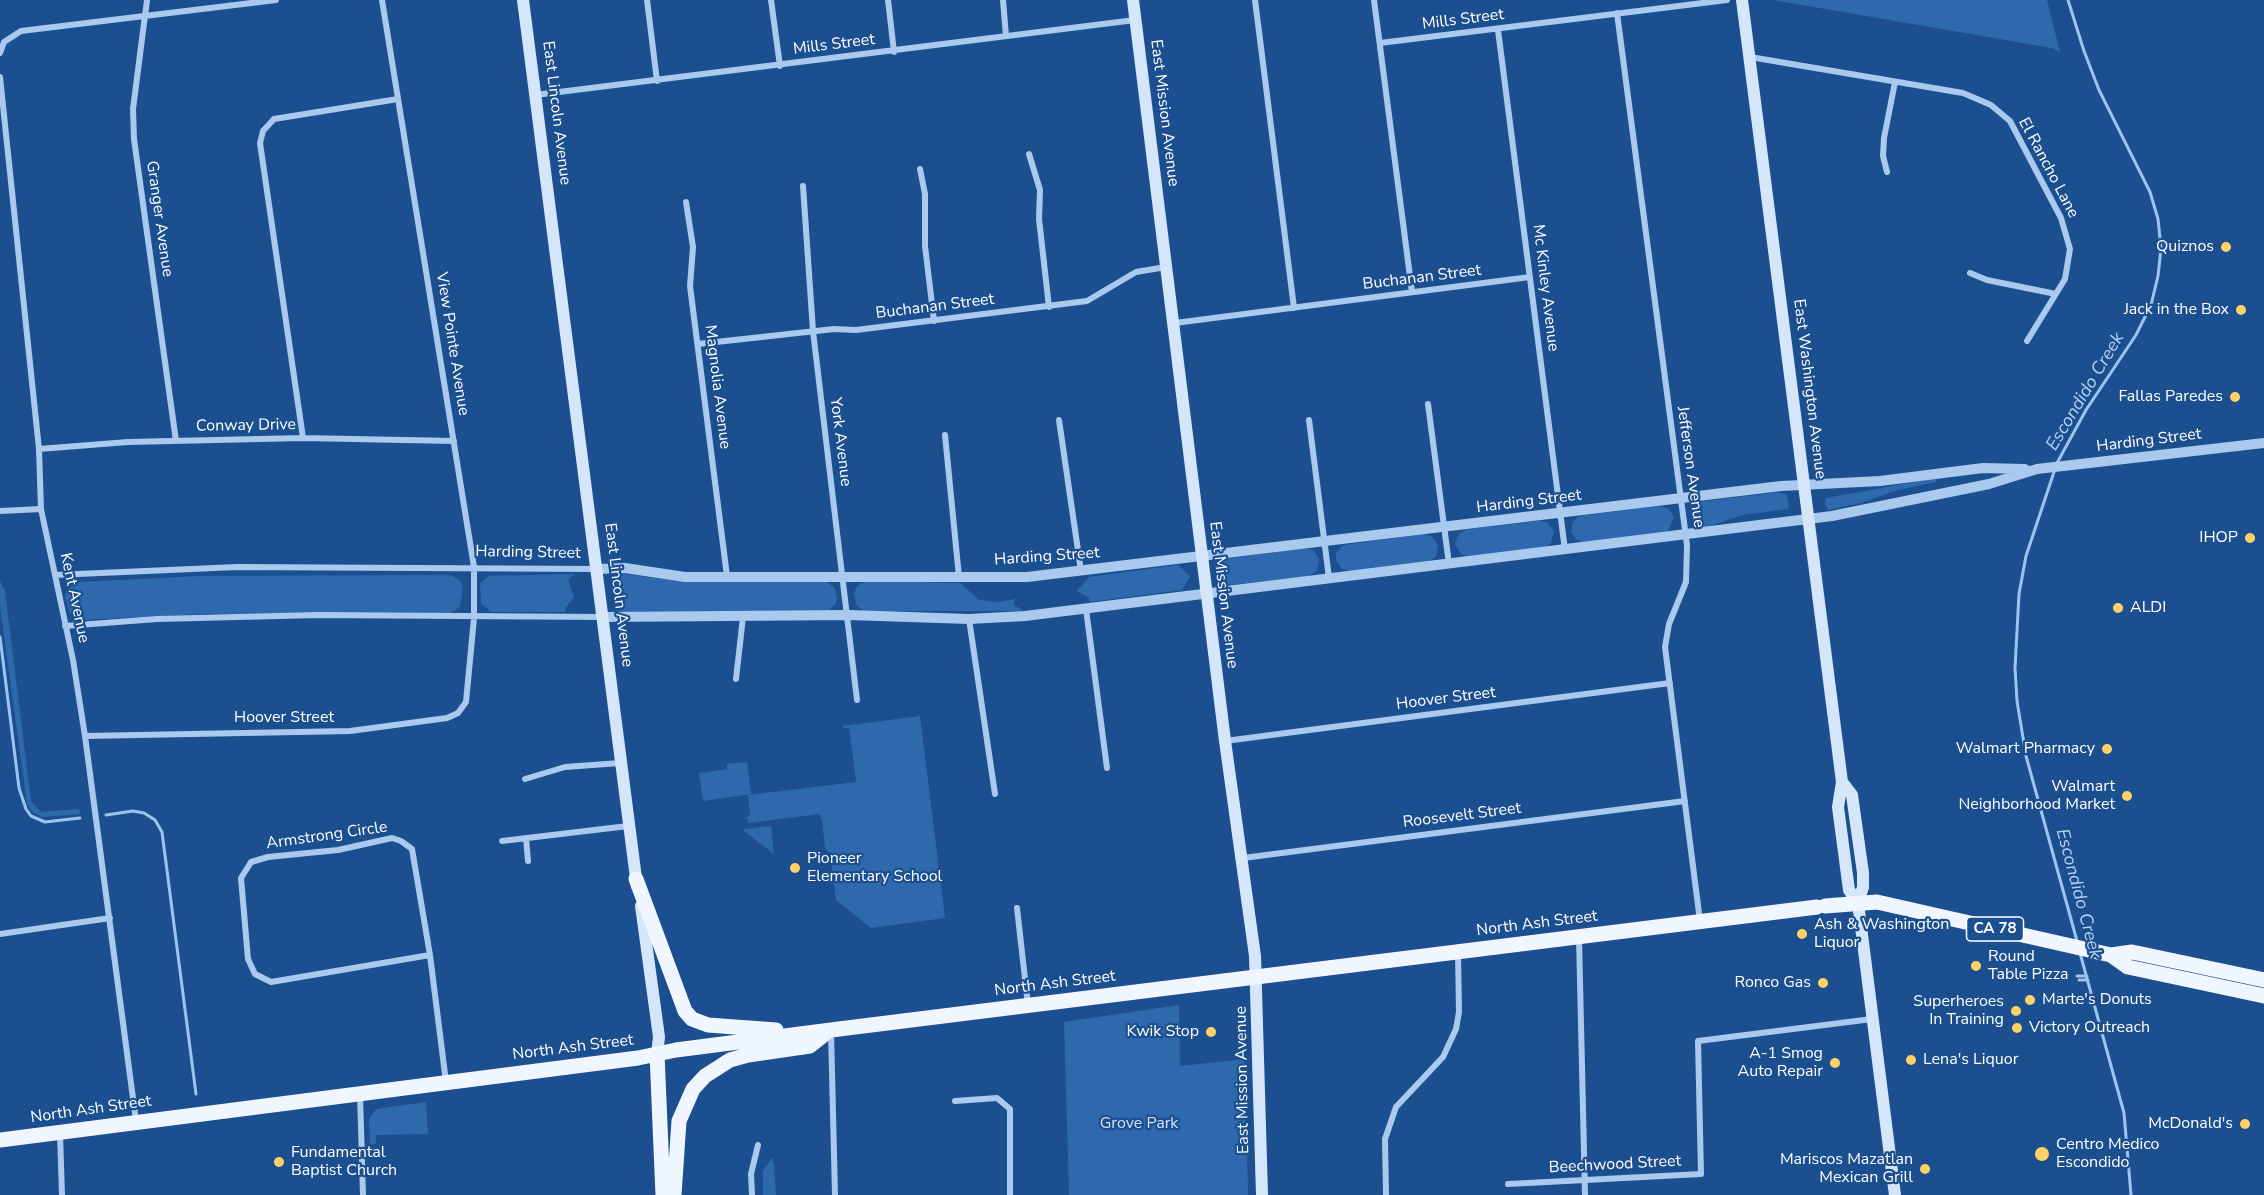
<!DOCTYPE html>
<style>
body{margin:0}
canvas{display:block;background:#1b4f8f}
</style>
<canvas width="2264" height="1195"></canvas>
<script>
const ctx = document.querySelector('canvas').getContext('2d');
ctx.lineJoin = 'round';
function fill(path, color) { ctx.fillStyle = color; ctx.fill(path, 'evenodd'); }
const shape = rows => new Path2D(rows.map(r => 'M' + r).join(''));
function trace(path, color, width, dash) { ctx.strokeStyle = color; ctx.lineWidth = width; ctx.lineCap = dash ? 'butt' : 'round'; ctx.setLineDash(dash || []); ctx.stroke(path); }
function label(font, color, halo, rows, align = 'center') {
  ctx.font = font + ' "Nunito Sans",sans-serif'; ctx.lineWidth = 4.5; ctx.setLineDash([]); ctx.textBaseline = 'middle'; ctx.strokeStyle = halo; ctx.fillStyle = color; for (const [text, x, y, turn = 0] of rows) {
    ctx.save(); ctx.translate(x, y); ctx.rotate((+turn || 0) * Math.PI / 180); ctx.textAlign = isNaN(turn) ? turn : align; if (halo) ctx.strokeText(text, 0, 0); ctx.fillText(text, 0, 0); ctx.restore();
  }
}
fill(shape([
 [1773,0,2047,0,2060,52,2052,48],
 [1936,478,1936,482,1898,490,1861,503,1828,510,1825,504,1826,498],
 [1779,492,1787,495,1789,509,1742,515,1705,528,1699,527,1692,519,1692,509,1699,502],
 [1659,506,1669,509,1674,517,1668,531,1584,543,1576,539,1571,531,1573,522,1579,516],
 [1539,521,1547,522,1554,531,1551,543,1543,548,1470,556,1462,555,1455,545,1458,535,1467,529],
 [1423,534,1432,536,1438,545,1436,557,1427,562,1350,571,1342,569,1336,560,1336,553,1344,545],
 [1304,548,1313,550,1319,559,1317,571,1309,576,1231,585,1223,583,1220,562,1225,559],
 [1178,565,1190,576,1182,590,1089,602,1089,598,1077,591,1089,577],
 [575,574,568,580,574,597,566,607,565,612,491,612,481,603,480,584,488,576],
 [624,574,686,582,827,582,835,588,837,599,835,605,827,611,624,612,616,610,611,586,613,577],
 [450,575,460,580,463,588,460,607,450,613,205,614,81,620,70,614,65,596,68,588,77,582,201,576],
 [0,581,5,591,31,801,41,812,79,809,80,814,42,817,33,812,27,804,0,606],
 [867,581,960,583,979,600,997,602,1016,599,1013,603,1015,606,1024,611,864,611,857,606,854,593,858,585],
 [920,716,945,918,871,928,836,900,830,854,825,848,822,821,819,814,748,823,747,817,750,816,748,795,856,782,849,728,843,728,843,726],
 [747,762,751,794,703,801,699,773,727,769,727,764],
 [771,826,774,854,744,831,744,829],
 [1179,1005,1180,1066,1245,1059,1248,1195,1069,1195,1064,1022],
 [426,1102,428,1134,376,1135,376,1144,370,1144,369,1119,376,1109],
 [773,1157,776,1195,763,1195,763,1171]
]), '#2e69ad');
trace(shape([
 [2057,463,2086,410,2136,335,2151,305,2158,276,2161,248,2158,219,2150,192,2099,90,2084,51,2068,0],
 [2055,469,2026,556,2019,594,2015,668,2017,701,2026,756,2077,941],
 [0,637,19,788,26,809,31,816,45,822,80,818],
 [106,815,133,811,144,813,155,820,162,832,196,1094],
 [2080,953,2124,1113,2131,1195],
 [2077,976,2087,976],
 [2079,980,2088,980]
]), '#9cc4f0', 3);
trace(shape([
 [147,0,133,109,134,139,176,441],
 [647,0,657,81],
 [771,0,780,66],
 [888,0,894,52],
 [1003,0,1006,36],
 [1255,0,1294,308],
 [1374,0,1412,292],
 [1617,13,1687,545,1686,582,1669,624,1665,647,1700,921],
 [1498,30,1565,550],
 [1380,43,1727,0],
 [0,53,4,42,21,31,276,0],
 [1750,57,1963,93,1991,105,2010,121,2061,218,2070,249,2065,279,2027,341],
 [0,77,39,449,41,509,73,660,85,736,136,1121],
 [535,95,1135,20],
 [1029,154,1040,190,1039,219,1049,307],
 [920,169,925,194,925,246,934,321],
 [1887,172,1883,156,1884,138,1895,82],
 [803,186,813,331,857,700],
 [686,202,693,247,690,286,727,576],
 [1970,273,1987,280,2056,294],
 [1175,323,1530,277],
 [698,344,834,329,856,330,1087,301,1136,272,1166,267],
 [1428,404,1449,564],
 [1059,420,1081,571],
 [1309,420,1329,578],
 [945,435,959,577],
 [303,438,260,143,263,131,274,119,398,99],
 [39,449,128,442,303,438,454,441],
 [0,511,41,509],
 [55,575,237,567,596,569],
 [1086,609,1107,768],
 [969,619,995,794],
 [65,626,157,619,318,615,603,617],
 [736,679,743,617],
 [85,736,350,731,447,718,458,713,466,702,474,618,474,567,382,0],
 [1225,741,1670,683],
 [525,779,565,767,620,763],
 [526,838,528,861],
 [502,841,628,826],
 [1243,858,1685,801],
 [1017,908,1028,1005],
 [0,934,110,918],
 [1579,938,1585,1195],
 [430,955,271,982,255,974,248,959,241,878,251,862,268,857,338,850,392,838,401,841,412,849,430,955,446,1082],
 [831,1031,835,1195],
 [360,1094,363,1195],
 [955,1101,997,1098,1010,1109,1010,1195],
 [60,1133,62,1195],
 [1508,1184,1701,1174,1698,1041,1872,1019],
 [752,1195,751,1174,758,1145],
 [1386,1195,1385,1139,1396,1107,1443,1057,1456,1029,1459,1012,1458,953]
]), '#a9c9ee', 6);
trace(shape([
 [597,569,625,568,685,577,1027,577,1781,486,1880,481,1983,468,2025,469],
 [603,617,849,615,969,619,1025,616,1832,516,1989,484,2037,469,2264,443]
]), '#a9c9ee', 10);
trace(shape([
 [523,0,637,886],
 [1133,0,1225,741,1255,956,1262,1195],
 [1742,0,1842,782,1838,807,1849,890,1858,903,1895,1195],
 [1842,782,1852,795,1863,873,1863,887,1858,903],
 [641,906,659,1037,657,1054]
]), '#d6e6fa', 12);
trace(shape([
 [636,879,685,1011,692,1019,708,1025,776,1030],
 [1825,906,1877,902,2111,955,2132,952,2264,980],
 [2111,955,2128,967,2264,996],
 [657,1054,663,1195],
 [0,1140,638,1058,676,1050,831,1030,1817,907],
 [674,1195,679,1121,693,1089,705,1076,730,1060,748,1055,810,1046,830,1030]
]), '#f0f6ff', 15);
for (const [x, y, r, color] of [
 [2226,247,6,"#ffd166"],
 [2241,310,6,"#ffd166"],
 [2235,397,6,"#ffd166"],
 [2250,538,6,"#ffd166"],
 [2118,608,6,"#ffd166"],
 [2107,749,6,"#ffd166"],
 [2127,796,6,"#ffd166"],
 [795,868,6,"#ffd166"],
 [1802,934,6,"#ffd166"],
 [1976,966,6,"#ffd166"],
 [1823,983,6,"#ffd166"],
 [2030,1000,6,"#ffd166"],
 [2016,1011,6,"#ffd166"],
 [2017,1028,6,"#ffd166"],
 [1211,1032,6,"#ffd166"],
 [1911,1060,6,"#ffd166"],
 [1835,1063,6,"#ffd166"],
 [2245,1124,6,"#ffd166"],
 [2042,1154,8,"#ffd166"],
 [279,1162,6,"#ffd166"],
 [1925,1169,6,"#ffd166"]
]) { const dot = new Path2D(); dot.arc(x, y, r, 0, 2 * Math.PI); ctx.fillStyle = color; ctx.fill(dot); trace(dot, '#1b4f8f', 2); }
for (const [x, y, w] of [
 [1995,929,57]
]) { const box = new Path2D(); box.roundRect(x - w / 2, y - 12, w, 24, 4.5); ctx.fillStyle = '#1b4f8f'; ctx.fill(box); trace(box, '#fff', 1.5); }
label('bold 15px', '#fff', null, [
 ["CA 78",1995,929]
]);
label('16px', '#fff', '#1b4f8f', [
 ["Mills Street",1463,20,-7],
 ["Mills Street",834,45,-7],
 ["East Lincoln Avenue",556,113,83],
 ["East Mission Avenue",1164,113,83],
 ["El Rancho Lane",2048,168,62],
 ["Granger Avenue",159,219,82],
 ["Buchanan Street",1422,278,-7],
 ["Mc Kinley Avenue",1545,288,83],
 ["Buchanan Street",935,307,-7],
 ["View Pointe Avenue",452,344,81],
 ["Magnolia Avenue",717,387,83],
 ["East Washington Avenue",1809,389,83],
 ["Conway Drive",246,426,-1],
 ["Harding Street",2149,441,-7],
 ["York Avenue",840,442,83],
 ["Jefferson Avenue",1690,467,82],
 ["Harding Street",1529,502,-7],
 ["Harding Street",528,553,1],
 ["Harding Street",1047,557,-4],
 ["East Lincoln Avenue",618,595,83],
 ["East Mission Avenue",1223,595,83],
 ["Kent Avenue",74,598,78],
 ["Hoover Street",1446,699,-7],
 ["Hoover Street",284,718],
 ["Roosevelt Street",1462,816,-7],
 ["Armstrong Circle",327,836,-8],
 ["North Ash Street",1537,924,-7],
 ["North Ash Street",1055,984,-7],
 ["North Ash Street",573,1048,-7],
 ["East Mission Avenue",1243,1080,-91],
 ["North Ash Street",91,1110,-8],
 ["Beechwood Street",1615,1165,-3]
]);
label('16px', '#fff', '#1b4f8f', [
 ["Quiznos",2214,247],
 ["Jack in the Box",2229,310],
 ["Fallas Paredes",2223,397],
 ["IHOP",2238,538],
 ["ALDI",2130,608,"left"],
 ["Walmart Pharmacy",2095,749],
 ["Walmart",2115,787],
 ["Neighborhood Market",2115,805],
 ["Pioneer",807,859,"left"],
 ["Elementary School",807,877,"left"],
 ["Ash & Washington",1814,925,"left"],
 ["Liquor",1814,943,"left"],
 ["Round",1988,957,"left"],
 ["Table Pizza",1988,975,"left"],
 ["Ronco Gas",1811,983],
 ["Marte's Donuts",2042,1000,"left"],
 ["Superheroes",2004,1002],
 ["In Training",2004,1020],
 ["Victory Outreach",2029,1028,"left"],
 ["Kwik Stop",1199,1032],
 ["A-1 Smog",1823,1054],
 ["Auto Repair",1823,1072],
 ["Lena's Liquor",1923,1060,"left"],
 ["McDonald's",2233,1124],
 ["Centro Medico",2056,1145,"left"],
 ["Escondido",2056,1163,"left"],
 ["Fundamental",291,1153,"left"],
 ["Baptist Church",291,1171,"left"],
 ["Mariscos Mazatlan",1913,1160],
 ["Mexican Grill",1913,1178]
], 'right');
label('16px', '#cfe3fa', '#1b4f8f', [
 ["Grove Park",1139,1124]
]);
label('italic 18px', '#b5d3f5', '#1b4f8f', [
 ["Escondido Creek",2086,392,-59],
 ["Escondido Creek",2078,894,75]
]);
</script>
